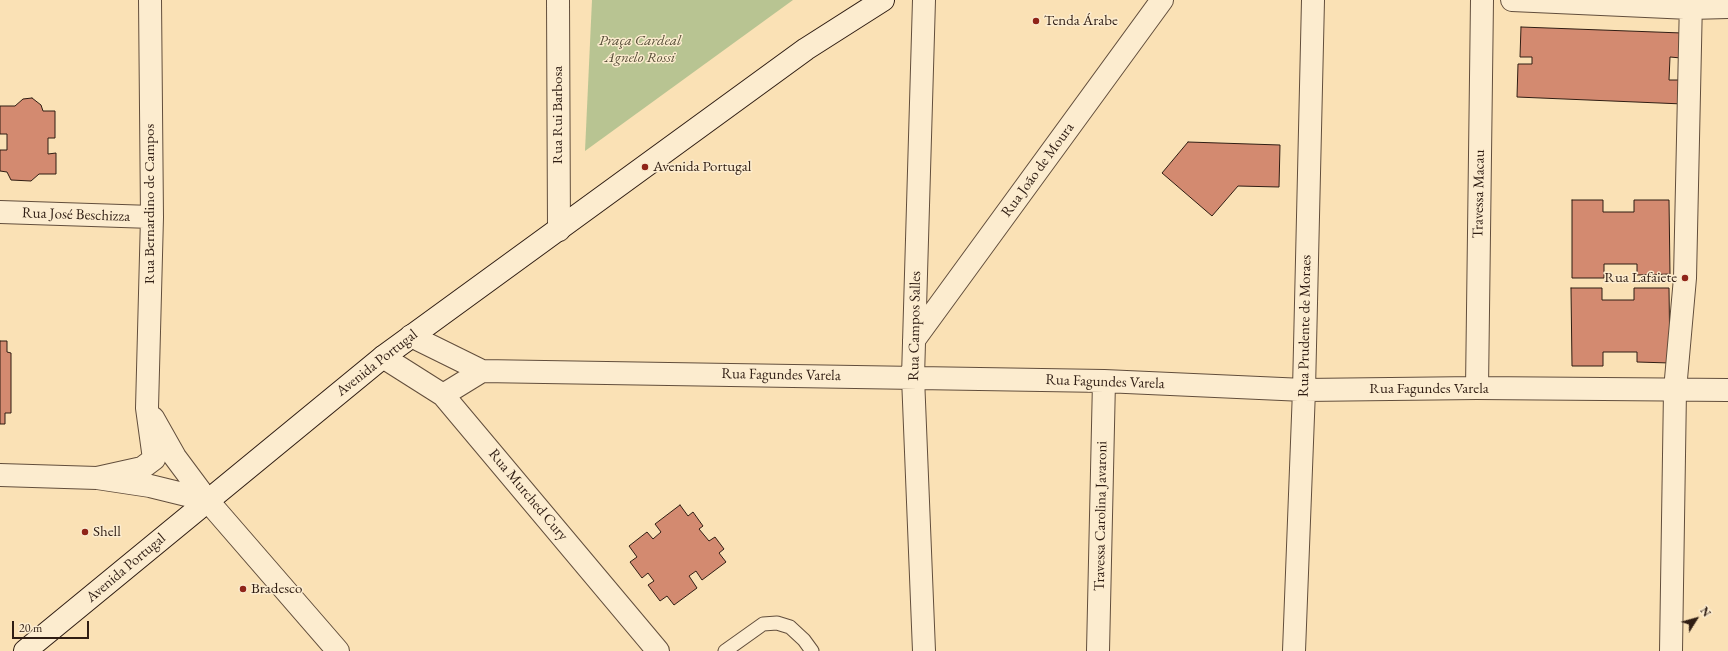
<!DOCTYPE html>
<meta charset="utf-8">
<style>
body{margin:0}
#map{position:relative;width:1728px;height:651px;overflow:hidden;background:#fae1b5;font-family:"EB Garamond",serif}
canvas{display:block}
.north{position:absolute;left:1676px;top:599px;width:40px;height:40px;-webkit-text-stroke:3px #fceccf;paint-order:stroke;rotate:53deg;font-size:11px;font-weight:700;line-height:16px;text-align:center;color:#2f1d13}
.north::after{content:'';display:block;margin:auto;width:14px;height:18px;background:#2f1d13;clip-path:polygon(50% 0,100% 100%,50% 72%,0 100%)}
.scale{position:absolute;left:12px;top:621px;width:77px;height:18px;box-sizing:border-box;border:2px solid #2f1d13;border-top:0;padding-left:5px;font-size:12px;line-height:14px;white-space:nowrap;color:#2f1d13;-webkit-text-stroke:3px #fceccf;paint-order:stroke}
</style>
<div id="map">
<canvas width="1728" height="651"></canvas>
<div class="north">N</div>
<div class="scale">20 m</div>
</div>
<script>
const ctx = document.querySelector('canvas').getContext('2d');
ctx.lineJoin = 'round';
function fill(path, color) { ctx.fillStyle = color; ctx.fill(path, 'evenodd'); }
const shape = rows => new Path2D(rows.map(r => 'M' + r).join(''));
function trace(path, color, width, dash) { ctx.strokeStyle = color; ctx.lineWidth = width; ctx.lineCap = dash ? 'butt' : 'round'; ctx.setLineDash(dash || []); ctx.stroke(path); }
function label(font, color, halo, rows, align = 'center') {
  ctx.font = font + ' "EB Garamond",serif'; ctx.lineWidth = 3; ctx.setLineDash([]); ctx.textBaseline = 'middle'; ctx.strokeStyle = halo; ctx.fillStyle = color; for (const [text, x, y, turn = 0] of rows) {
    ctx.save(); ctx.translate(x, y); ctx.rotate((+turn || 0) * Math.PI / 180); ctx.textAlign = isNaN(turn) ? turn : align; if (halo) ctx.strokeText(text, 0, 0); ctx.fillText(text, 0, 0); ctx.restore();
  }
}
fill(shape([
 [592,0,793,0,585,151]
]), '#b8c492');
const building = shape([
 [1521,27,1682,33,1681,58,1670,57,1669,80,1683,80,1683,104,1517,97,1518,64,1532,64,1532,57,1520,57,1521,27],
 [32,98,41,105,43,111,55,111,55,138,48,138,48,154,56,153,56,174,39,174,31,181,11,180,7,172,0,171,0,150,7,150,7,134,0,134,0,106,15,106,23,99,32,98],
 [1188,142,1280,145,1279,187,1238,186,1212,216,1162,173,1188,142],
 [1572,200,1603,200,1603,212,1634,212,1634,200,1669,200,1670,274,1637,275,1637,264,1604,264,1604,278,1572,278,1572,200],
 [1571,288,1602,288,1602,300,1634,300,1634,288,1669,288,1670,363,1637,362,1637,352,1603,352,1603,366,1572,366,1571,288],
 [0,341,7,341,7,352,11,353,11,413,5,413,5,424,0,424,0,341],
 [680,505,688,516,693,512,703,526,699,529,709,541,715,537,724,549,719,553,726,562,702,580,696,571,689,576,697,588,674,605,667,596,660,601,648,585,654,581,648,573,642,578,630,562,637,557,629,546,647,532,653,539,661,532,655,524,680,505]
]);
fill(building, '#d38a70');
trace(building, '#2f1d13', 1);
const service = shape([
 [725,651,763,624,777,623,790,627,804,640,812,651]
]);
const minor = shape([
 [558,0,559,230],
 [924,0,913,377,924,651],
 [1512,0,1690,8,1728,7],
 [0,212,152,217],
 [411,336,482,371,1104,381,1304,390,1477,388,1728,390],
 [914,340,1162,0],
 [383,357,443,395,658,651],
 [1477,388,1482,0],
 [443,395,482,371],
 [153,418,175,457,207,500,338,651],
 [0,475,97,478,150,486,207,500],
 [97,478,142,468,154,459,147,408,152,217,150,0],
 [1098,651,1104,381],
 [1294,651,1304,390,1313,0],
 [1671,651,1675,390,1685,278,1691,0]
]);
const secondary = shape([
 [25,651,383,357,806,49,883,0]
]);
trace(service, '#624e3c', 15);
trace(minor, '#624e3c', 24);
trace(secondary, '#2f1d13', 24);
trace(service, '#fceccf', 13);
trace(minor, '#fceccf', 22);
trace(secondary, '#fceccf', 22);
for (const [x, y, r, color] of [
 [1036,21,4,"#8f2418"],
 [645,167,4,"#8f2418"],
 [1685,278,4,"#8f2418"],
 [85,532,4,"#8f2418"],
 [243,589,4,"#8f2418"]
]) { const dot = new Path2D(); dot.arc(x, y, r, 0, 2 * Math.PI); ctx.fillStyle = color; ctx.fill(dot); trace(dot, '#fceccf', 1.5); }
label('15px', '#2f1d13', '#fceccf', [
 ["Tenda Árabe",1044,21],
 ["Avenida Portugal",653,167],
 ["Rua Lafaiete",1677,278,"right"],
 ["Shell",93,532],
 ["Bradesco",251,589]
], 'left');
label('italic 15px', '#584f39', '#fceccf', [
 ["Praça Cardeal",640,41],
 ["Agnelo Rossi",640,58]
]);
label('15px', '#2f1d13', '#fceccf', [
 ["Rua Rui Barbosa",558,115,-90],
 ["Rua João de Moura",1038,170,-54],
 ["Travessa Macau",1479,194,-89],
 ["Rua Bernardino de Campos",150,204,-90],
 ["Rua José Beschizza",76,215,2],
 ["Rua Campos Salles",915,326,-89],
 ["Rua Prudente de Moraes",1305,326,-89],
 ["Avenida Portugal",377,363,-38],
 ["Rua Fagundes Varela",781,375,1],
 ["Rua Fagundes Varela",1105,382,2],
 ["Rua Fagundes Varela",1429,389],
 ["Rua Murched Cury",528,495,50],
 ["Travessa Carolina Javaroni",1101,516,-89],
 ["Avenida Portugal",126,568,-40]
]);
</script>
